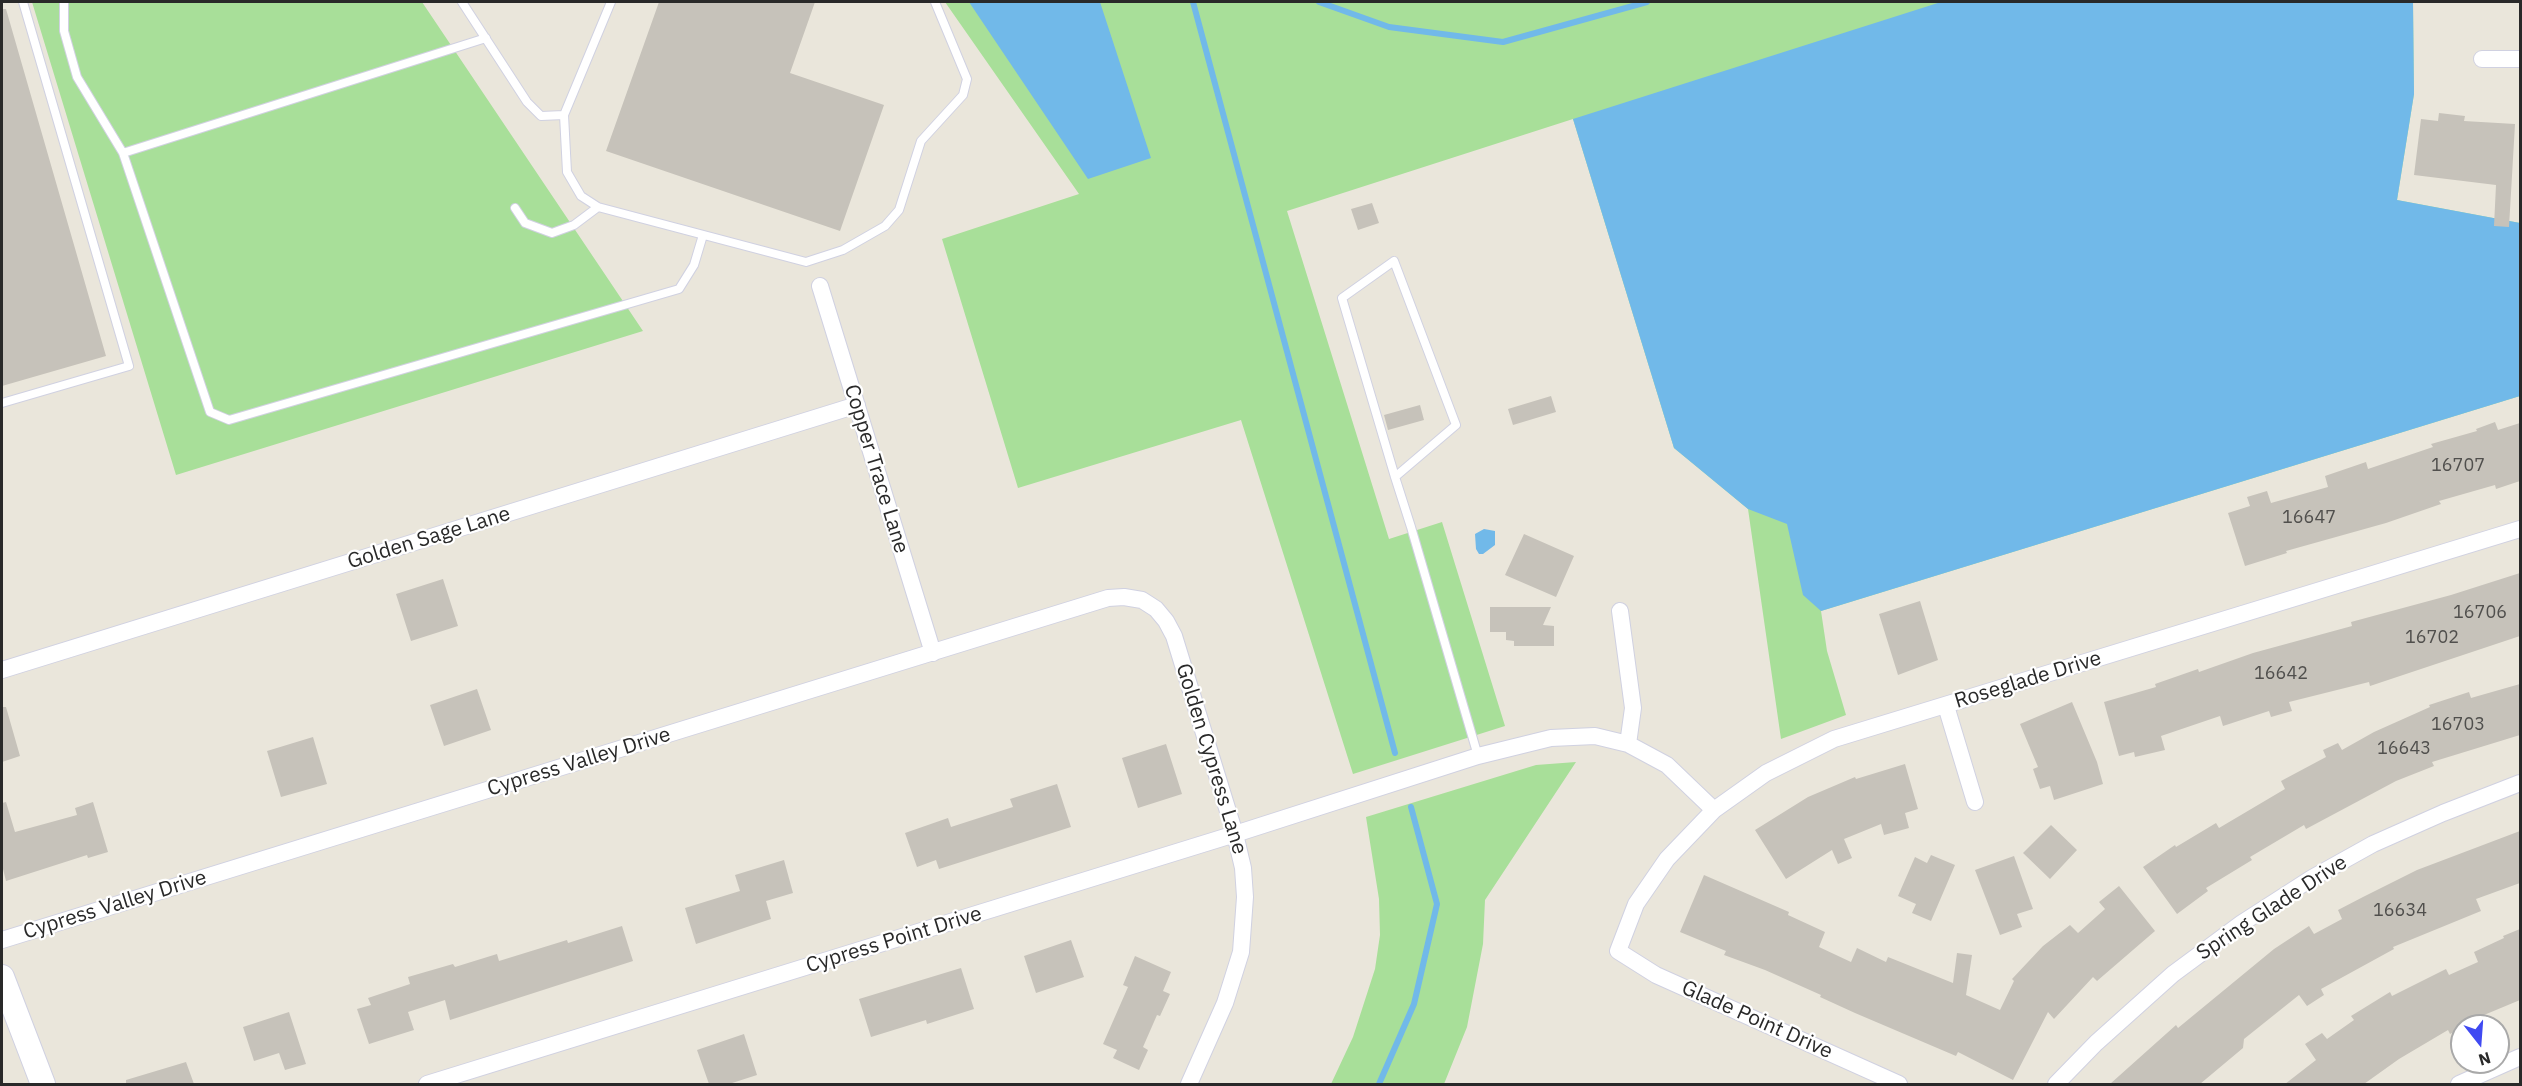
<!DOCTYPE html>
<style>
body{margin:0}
#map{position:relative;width:2522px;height:1086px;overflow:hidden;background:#eae6db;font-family:"IBM Plex Sans",sans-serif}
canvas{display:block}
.frame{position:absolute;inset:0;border:3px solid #292929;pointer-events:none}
.north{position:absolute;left:2450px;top:1014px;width:60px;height:60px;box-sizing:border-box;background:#fff;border:2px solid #a9a9a9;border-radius:50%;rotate:163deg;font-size:16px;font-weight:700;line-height:24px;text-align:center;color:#292929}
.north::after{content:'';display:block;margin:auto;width:21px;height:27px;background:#404af2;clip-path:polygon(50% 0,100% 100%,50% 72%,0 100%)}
</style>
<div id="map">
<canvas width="2522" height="1086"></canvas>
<div class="frame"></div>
<div class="north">N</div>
</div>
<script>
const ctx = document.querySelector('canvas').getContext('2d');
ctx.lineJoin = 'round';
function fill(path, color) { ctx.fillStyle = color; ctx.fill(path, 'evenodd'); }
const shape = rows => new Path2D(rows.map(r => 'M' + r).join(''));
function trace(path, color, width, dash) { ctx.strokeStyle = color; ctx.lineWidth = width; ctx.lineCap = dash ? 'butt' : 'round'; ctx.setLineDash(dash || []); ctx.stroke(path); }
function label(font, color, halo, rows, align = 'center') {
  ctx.font = font + ' "IBM Plex Sans",sans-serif'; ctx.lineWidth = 4.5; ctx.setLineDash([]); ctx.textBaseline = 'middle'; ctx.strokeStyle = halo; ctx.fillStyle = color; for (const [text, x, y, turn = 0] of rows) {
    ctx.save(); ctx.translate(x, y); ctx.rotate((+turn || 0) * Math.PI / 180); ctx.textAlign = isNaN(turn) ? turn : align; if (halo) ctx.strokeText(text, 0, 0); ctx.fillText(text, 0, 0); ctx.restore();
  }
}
fill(shape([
 [32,2,422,2,643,331,176,475],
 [945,2,2413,2,2414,94,2397,200,2520,223,2520,396,1821,611,1827,651,1846,715,1781,739,1748,509,1674,448,1573,119,1287,211,1389,539,1442,522,1505,726,1353,774,1241,420,1018,488,942,239,1079,194],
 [1576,762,1485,900,1483,944,1467,1027,1444,1084,1331,1084,1353,1037,1375,969,1380,935,1379,899,1366,817,1536,765]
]), '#a8df99');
fill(shape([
 [969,2,1100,2,1151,158,1088,179],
 [1941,2,2413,2,2414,94,2397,200,2520,223,2520,396,1821,611,1803,595,1787,524,1748,509,1674,448,1573,119],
 [1484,529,1495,531,1495,545,1483,554,1479,554,1476,549,1475,534]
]), '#71b9e9');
trace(shape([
 [1193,2,1395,753],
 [1319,2,1389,27,1503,42,1647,2],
 [1379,1084,1414,1004,1437,904,1411,807]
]), '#71b9e9', 6);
fill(shape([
 [659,2,815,2,790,73,884,105,840,231,606,151],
 [2,9,6,9,106,356,2,386],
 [2439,113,2465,116,2464,121,2515,124,2509,227,2494,226,2496,185,2414,175,2421,119,2438,121],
 [1372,203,1379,223,1358,230,1351,209],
 [1551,396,1556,412,1513,425,1508,409],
 [1420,405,1424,420,1388,430,1384,415],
 [2495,422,2498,430,2520,423,2520,481,2496,489,2495,485,2439,501,2441,504,2386,523,2286,551,2287,553,2245,566,2228,513,2250,506,2247,497,2267,491,2271,503,2328,487,2325,476,2366,462,2368,469,2433,447,2431,444,2477,431,2476,429],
 [1524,534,1574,556,1556,597,1505,575],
 [2520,573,2520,636,2370,686,2369,682,2289,702,2292,711,2271,717,2269,711,2223,726,2220,716,2161,736,2165,750,2135,757,2134,752,2119,756,2104,702,2156,687,2155,684,2198,669,2199,672,2253,653,2352,626,2351,622,2451,595],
 [443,579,458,626,411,641,396,594],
 [1920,601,1938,660,1898,675,1879,614],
 [1490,607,1551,607,1543,625,1554,626,1554,646,1514,646,1514,641,1506,640,1506,632,1490,632],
 [2520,684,2520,735,2432,762,2434,766,2396,781,2306,829,2304,825,2250,857,2252,860,2206,888,2208,891,2177,914,2143,867,2175,845,2176,847,2216,823,2219,828,2285,789,2281,781,2326,757,2323,750,2338,743,2342,750,2374,732,2430,707,2429,705,2469,692,2471,698],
 [477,689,491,730,444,746,430,705],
 [2072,702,2097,762,2103,784,2054,800,2050,786,2040,789,2033,769,2038,767,2020,724],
 [2,707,6,707,20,756,2,762],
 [313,737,327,784,281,797,267,751],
 [1166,744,1182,794,1138,808,1122,758],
 [1905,764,1918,809,1905,813,1909,828,1884,835,1881,824,1844,839,1852,858,1838,864,1832,850,1786,879,1755,830,1808,797,1855,777,1856,779],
 [1057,784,1071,827,939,869,936,860,917,867,905,833,948,818,951,827,1013,807,1010,799],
 [6,802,15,832,77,815,75,808,93,802,108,852,88,858,87,855,6,881,2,865,2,803],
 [2051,825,2077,850,2050,879,2023,853],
 [2520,831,2520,883,2476,899,2481,911,2393,947,2394,949,2321,989,2324,995,2307,1006,2299,995,2244,1039,2243,1048,2200,1084,2110,1084,2176,1025,2178,1028,2274,949,2309,926,2314,934,2342,919,2338,910,2363,897,2417,870],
 [1931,855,1955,865,1931,921,1912,913,1916,904,1898,896,1915,857,1927,863],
 [2014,856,2033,909,2017,914,2022,927,2000,935,1975,870],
 [784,860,793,893,766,901,771,919,696,944,685,908,740,891,735,875],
 [1704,875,1789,912,1788,915,1825,932,1819,947,1851,962,1857,948,1886,962,1888,957,1953,983,1957,953,1972,955,1966,995,2000,1010,2014,981,2012,979,2043,946,2070,925,2078,933,2105,909,2099,902,2119,886,2155,931,2097,981,2093,977,2054,1019,2048,1012,2013,1080,1958,1052,1956,1056,1855,1013,1820,997,1821,995,1765,970,1724,955,1726,951,1680,932],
 [622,926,633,961,450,1020,445,1000,408,1012,414,1030,369,1044,357,1009,371,1005,368,998,410,984,408,977,453,964,455,967,497,954,499,961,567,940,568,943],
 [2520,929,2520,1000,2472,1020,2473,1022,2450,1034,2448,1030,2399,1059,2364,1084,2285,1084,2316,1060,2305,1044,2322,1033,2327,1039,2354,1020,2351,1016,2390,992,2392,996,2446,969,2449,975,2478,962,2474,952,2504,938,2503,936],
 [1071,940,1084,977,1036,993,1024,956],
 [1135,956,1171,972,1163,991,1170,994,1160,1016,1157,1015,1143,1047,1148,1050,1139,1070,1113,1058,1117,1050,1103,1044,1128,987,1123,985],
 [961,968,974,1009,927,1024,926,1020,871,1037,859,999],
 [289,1012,306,1064,285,1070,279,1053,254,1061,243,1027],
 [744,1034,757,1075,729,1084,709,1084,697,1050],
 [186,1062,194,1084,126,1084,126,1080]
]), '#c6c2ba');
const lane = shape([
 [64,2,64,31,77,77,123,153,486,38],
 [462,2,527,102,541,116,564,115],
 [611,2,564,115,567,172,581,196,598,207,806,262,843,250,885,226,899,210,921,141,963,95,967,79,935,2],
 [123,153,210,412,229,420,679,289,694,265,703,235],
 [515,208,525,223,552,233,574,225,598,207],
 [2,403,129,366,23,2],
 [1395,477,1456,425,1394,261,1342,298,1395,477,1411,527,1478,756]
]);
const street = shape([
 [2482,59,2520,59],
 [820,286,933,653],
 [1620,611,1633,708,1628,744],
 [2,670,857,405],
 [1946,706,1975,802],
 [2,940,1108,598,1124,597,1142,600,1156,609,1166,621,1174,636,1235,834,1243,868,1245,897,1241,952,1225,1003,1189,1084],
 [427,1084,1235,834,1478,756,1551,738,1595,736,1628,744,1667,765,1714,810],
 [1899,1084,1656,975,1618,951,1636,904,1667,859,1714,810,1766,773,1834,739,2520,529],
 [2056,1084,2096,1043,2173,974,2242,923,2312,878,2373,844,2443,813,2520,783],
 [2459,1084,2520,1057]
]);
const secondary = shape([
 [2,977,43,1084]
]);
trace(lane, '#d0d1e1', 10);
trace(street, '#d0d1e1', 18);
trace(secondary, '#d0d1e1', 26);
trace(lane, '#fff', 8);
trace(street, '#fff', 16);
trace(secondary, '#fff', 24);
label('18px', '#504f4d', null, [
 ["16707",2458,466],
 ["16647",2309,518],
 ["16706",2480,613],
 ["16702",2432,638],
 ["16642",2281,674],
 ["16703",2458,725],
 ["16643",2404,749],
 ["16634",2400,911]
]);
label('21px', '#292929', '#fff', [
 ["Copper Trace Lane",876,469,73],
 ["Golden Sage Lane",429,538,-17],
 ["Roseglade Drive",2028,680,-17],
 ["Golden Cypress Lane",1211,759,73],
 ["Cypress Valley Drive",579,762,-17],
 ["Cypress Valley Drive",115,905,-17],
 ["Spring Glade Drive",2272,908,-33],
 ["Cypress Point Drive",894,940,-17],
 ["Glade Point Drive",1757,1020,24]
]);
</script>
